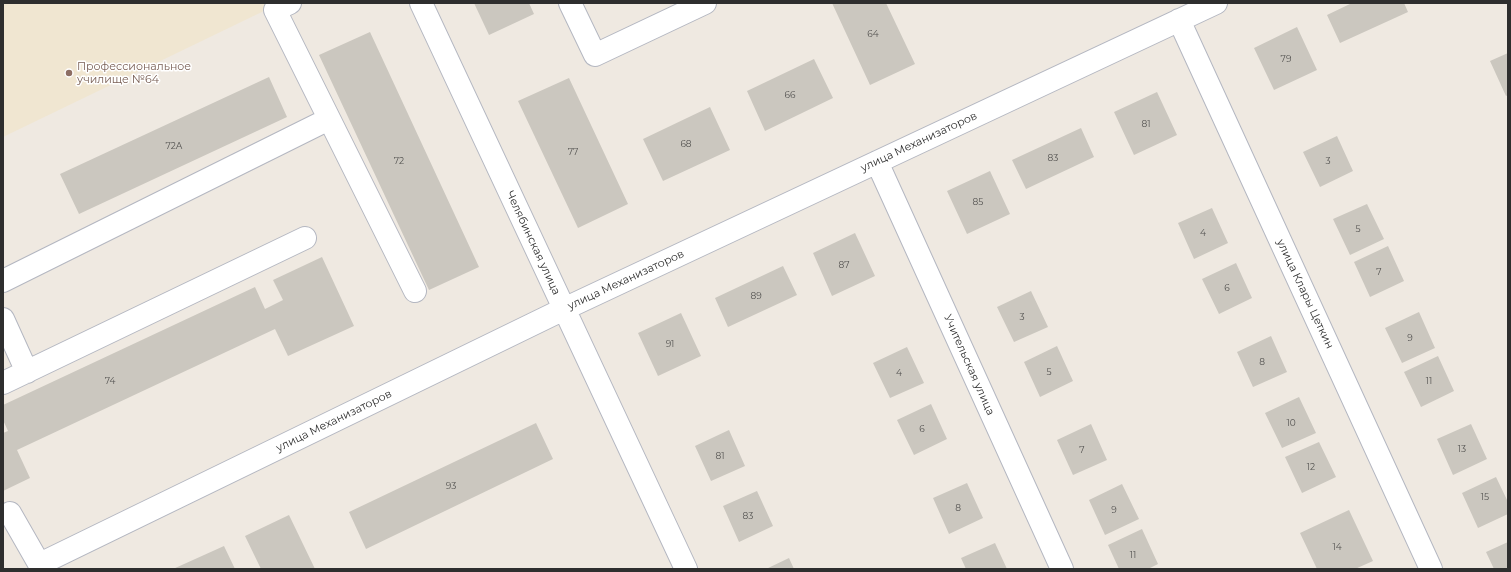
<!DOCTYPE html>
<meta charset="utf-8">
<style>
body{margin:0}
#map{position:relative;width:1511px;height:572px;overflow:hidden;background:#efe9e1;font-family:Montserrat,sans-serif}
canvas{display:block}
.frame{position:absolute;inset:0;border:4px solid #2e2e2e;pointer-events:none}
</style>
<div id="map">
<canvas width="1511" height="572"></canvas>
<div class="frame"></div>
</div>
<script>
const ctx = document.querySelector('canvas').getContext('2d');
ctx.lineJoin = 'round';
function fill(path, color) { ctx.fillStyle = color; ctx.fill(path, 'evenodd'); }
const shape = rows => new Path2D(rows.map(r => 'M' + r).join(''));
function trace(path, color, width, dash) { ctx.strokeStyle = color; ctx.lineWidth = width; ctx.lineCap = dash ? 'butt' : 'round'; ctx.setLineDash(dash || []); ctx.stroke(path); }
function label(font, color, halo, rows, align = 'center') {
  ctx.font = font + ' Montserrat,sans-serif'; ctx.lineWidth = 3; ctx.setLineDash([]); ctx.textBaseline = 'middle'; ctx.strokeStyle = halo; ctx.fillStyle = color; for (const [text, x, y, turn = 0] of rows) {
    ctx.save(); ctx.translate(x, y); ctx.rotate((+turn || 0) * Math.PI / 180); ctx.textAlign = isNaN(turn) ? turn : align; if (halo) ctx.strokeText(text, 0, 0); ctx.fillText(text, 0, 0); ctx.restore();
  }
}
fill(shape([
 [3,3,265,3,268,9,3,137]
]), '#f0e6d1');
fill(shape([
 [474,3,529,3,534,14,489,35],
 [832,3,886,3,915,64,870,85],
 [1352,3,1404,3,1408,12,1340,43,1327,15],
 [1297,27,1317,70,1274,90,1254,48],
 [370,32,479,267,429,290,319,55],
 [1508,53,1508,95,1506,96,1490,61],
 [814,59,833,98,765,131,747,91],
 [269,77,287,117,79,214,60,174],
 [569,78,628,204,578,228,518,101],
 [1157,92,1177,135,1134,155,1114,112],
 [710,107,730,150,663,181,643,139],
 [1081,128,1094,157,1026,189,1012,160],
 [1337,136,1353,171,1320,187,1303,152],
 [990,171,1010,214,967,234,947,191],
 [1367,204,1384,239,1350,255,1333,219],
 [1212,208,1228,243,1194,259,1178,223],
 [855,233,875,276,832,296,813,253],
 [1388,246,1404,281,1370,297,1354,262],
 [322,257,354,326,288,356,275,329,17,450,30,478,3,491,3,433,8,431,3,420,3,405,255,287,265,309,283,300,273,280],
 [1236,263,1252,298,1219,314,1202,279],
 [783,266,797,295,728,327,715,298],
 [1031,291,1048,327,1014,342,997,307],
 [1419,312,1435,348,1402,363,1385,328],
 [681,313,701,356,658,376,638,333],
 [1271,336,1287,372,1253,387,1237,352],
 [1057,346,1073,381,1040,397,1024,362],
 [907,347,924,383,890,398,873,363],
 [1438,356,1454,391,1421,407,1404,372],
 [1299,397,1316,433,1282,448,1265,413],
 [931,404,947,439,914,455,897,420],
 [536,423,553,459,366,549,349,512],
 [1091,424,1107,460,1073,475,1057,440],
 [1471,424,1487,459,1453,475,1437,439],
 [729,430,745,466,711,481,695,446],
 [1319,442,1336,477,1302,493,1285,457],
 [1496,477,1508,502,1508,514,1478,528,1462,493],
 [967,483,983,518,949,534,933,498],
 [1122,484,1139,519,1105,535,1089,500],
 [757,491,773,526,739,542,723,506],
 [1349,510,1373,561,1355,569,1317,569,1300,533],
 [289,515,315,569,261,569,245,536],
 [1142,529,1158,564,1148,569,1119,569,1108,545],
 [1508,542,1508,569,1494,569,1486,552],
 [995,543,1007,569,966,569,961,558],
 [224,546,235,569,173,569],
 [789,558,794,569,766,569]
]), '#cbc7bf');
const minor = shape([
 [290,3,275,10,415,291],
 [421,3,686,569],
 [570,3,595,55,705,3],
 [1179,20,1431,569],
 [877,162,1062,569],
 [3,281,329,119],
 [3,319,27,372],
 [3,383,305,238],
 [10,513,42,569],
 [40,564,564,309,1216,3]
]);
trace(minor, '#b4b7c1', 24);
trace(minor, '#fff', 22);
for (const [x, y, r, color] of [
 [69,73,4,"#8d6e63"]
]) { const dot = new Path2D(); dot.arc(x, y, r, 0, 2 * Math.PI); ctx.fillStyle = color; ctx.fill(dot); trace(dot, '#fff', 1.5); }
label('9px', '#555452', null, [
 ["64",873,34],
 ["79",1286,59],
 ["66",790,95],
 ["81",1146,124],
 ["68",686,144],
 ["72А",174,146],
 ["77",573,152],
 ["83",1053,158],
 ["72",399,161],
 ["3",1328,161],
 ["85",978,202],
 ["5",1358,229],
 ["4",1203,233],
 ["87",844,265],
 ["7",1379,272],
 ["6",1227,288],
 ["89",756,296],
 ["3",1022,317],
 ["9",1410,338],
 ["91",670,344],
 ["8",1262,362],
 ["5",1049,372],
 ["4",899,373],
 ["74",110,381],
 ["11",1429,381],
 ["10",1291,423],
 ["6",922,429],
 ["13",1462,449],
 ["7",1082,450],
 ["81",720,456],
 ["12",1311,467],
 ["93",451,486],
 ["15",1485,497],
 ["8",958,508],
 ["9",1114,510],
 ["83",748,516],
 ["14",1337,547],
 ["11",1133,555]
]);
label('11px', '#785e54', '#fff', [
 ["Профессиональное",77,67],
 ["училище №64",77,80]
], 'left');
label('11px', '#2e2e2e', '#fff', [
 ["улица Механизаторов",919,142,-25],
 ["Челябинская улица",533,243,65],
 ["улица Механизаторов",626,280,-25],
 ["улица Клары Цеткин",1305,294,65],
 ["Учительская улица",969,365,66],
 ["улица Механизаторов",334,421,-26]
]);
</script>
